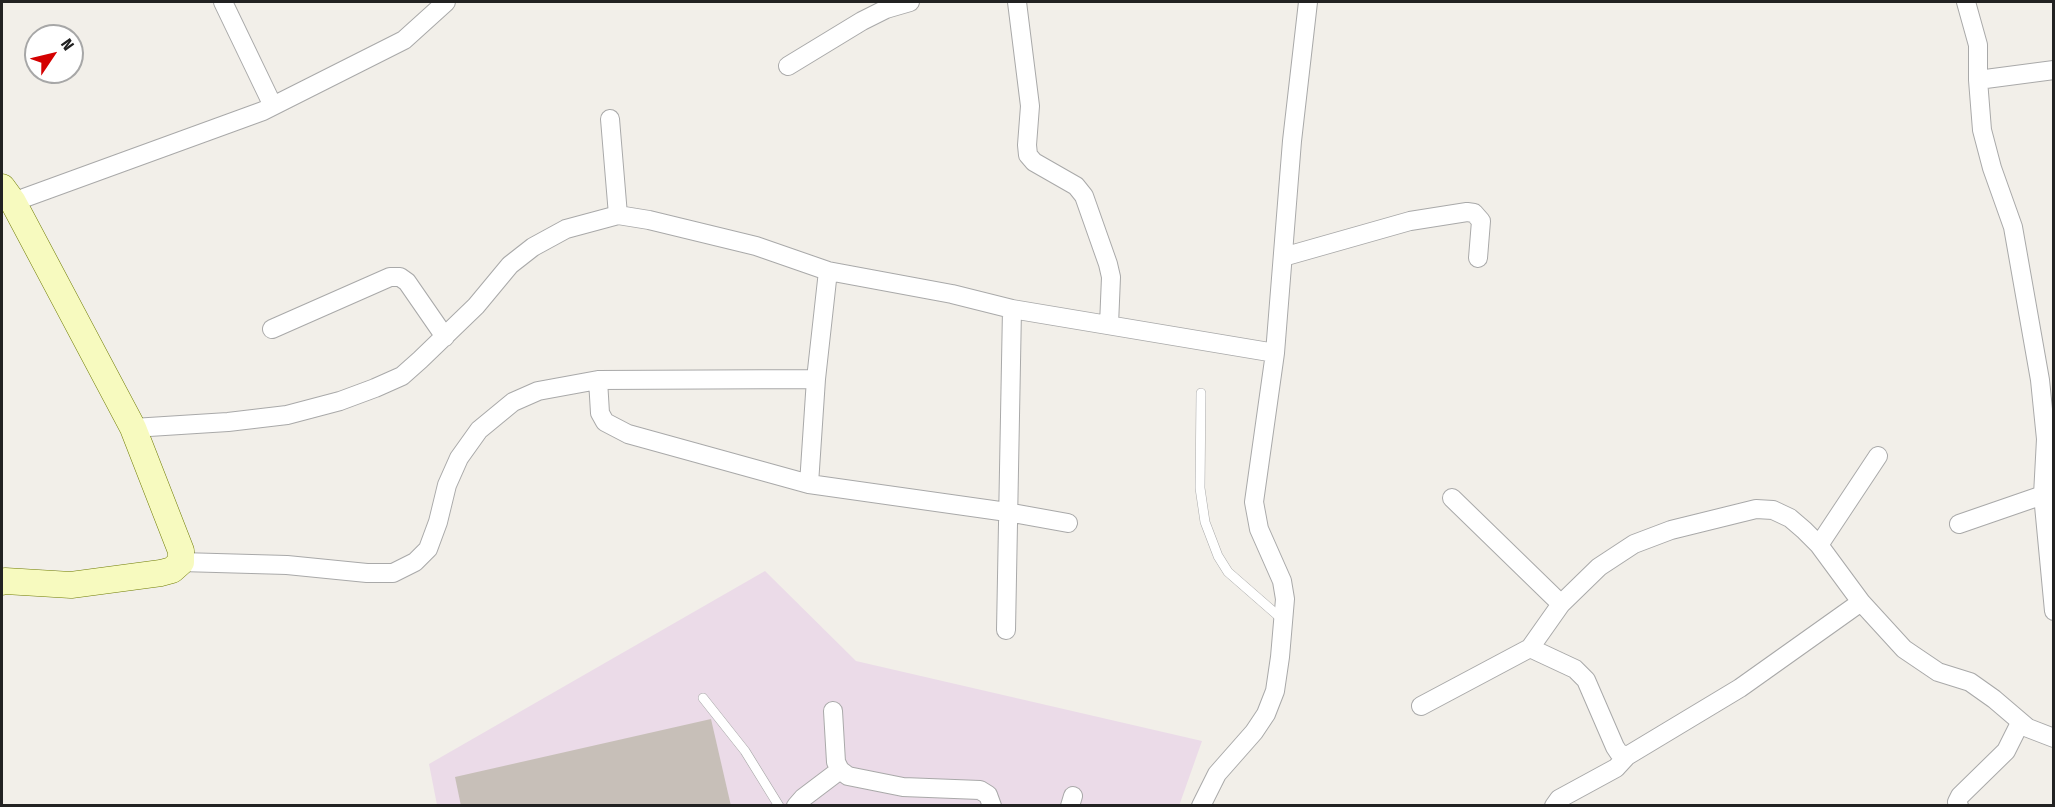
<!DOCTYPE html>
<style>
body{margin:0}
#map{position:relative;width:2055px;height:807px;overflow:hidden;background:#f2efe9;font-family:"Fira Sans Condensed",sans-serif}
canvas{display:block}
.frame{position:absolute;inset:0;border:3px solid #222;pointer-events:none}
.north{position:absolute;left:24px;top:24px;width:60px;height:60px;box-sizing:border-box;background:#fff;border:2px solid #a7a7a7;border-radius:50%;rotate:55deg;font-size:16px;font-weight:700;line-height:24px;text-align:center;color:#222}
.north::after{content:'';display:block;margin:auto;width:21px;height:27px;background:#d40000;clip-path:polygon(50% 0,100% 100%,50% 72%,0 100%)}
</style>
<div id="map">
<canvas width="2055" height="807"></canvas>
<div class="frame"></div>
<div class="north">N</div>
</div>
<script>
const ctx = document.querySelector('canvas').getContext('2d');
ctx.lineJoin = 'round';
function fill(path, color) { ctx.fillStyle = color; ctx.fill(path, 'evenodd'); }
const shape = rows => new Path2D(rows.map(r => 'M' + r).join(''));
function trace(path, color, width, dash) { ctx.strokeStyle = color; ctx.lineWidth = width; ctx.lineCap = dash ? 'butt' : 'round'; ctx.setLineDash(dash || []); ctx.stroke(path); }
fill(shape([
 [765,571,856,661,1202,741,1179,806,437,805,429,764]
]), '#ebdbe8');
fill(shape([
 [711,719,731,806,461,806,455,777]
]), '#c7bfb8');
const lane = shape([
 [1201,393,1200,488,1205,522,1218,556,1228,572,1283,620],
 [703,698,745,751,779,806]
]);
const street = shape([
 [223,2,273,106],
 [1017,2,1030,106,1027,145,1028,155,1034,162,1076,186,1084,196,1108,264,1111,277,1109,325],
 [1966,2,1978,45,1978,80,1982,130,1992,168,2013,227,2040,380,2046,439,2043,495,2054,611],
 [788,66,862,21,886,9,910,2],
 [1978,80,2054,70],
 [610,119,618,215],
 [13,202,263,111,404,40,446,2],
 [1283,257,1410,221,1467,212,1474,213,1481,221,1478,258],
 [272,329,390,277,400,277,407,282,445,337],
 [598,380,600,413,605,422,628,434,809,484,1007,512,1068,523],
 [133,428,228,422,287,415,340,401,375,388,402,376,420,360,476,306,510,265,533,247,566,229,618,215,649,220,756,246,828,271,952,294,1012,309,1275,353],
 [809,484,816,379,828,271],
 [1452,498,1561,604],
 [1959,524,2043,495],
 [1819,545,1878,456],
 [181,562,287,565,367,573,393,573,415,562,428,549,438,522,447,485,459,458,479,430,513,402,538,391,598,380,816,379],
 [1006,630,1012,309],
 [1530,648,1575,669,1586,680,1615,747,1619,753,1627,756,1740,688,1861,602],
 [1421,706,1530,648,1561,604,1599,567,1634,544,1671,530,1756,509,1773,510,1790,518,1804,530,1819,545,1861,602,1904,649,1938,672,1970,682,1994,699,2028,728,2054,738],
 [833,711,836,762,840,770,848,776,903,787,980,790,988,795,992,806],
 [796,806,803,798,840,770],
 [1070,806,1073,796],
 [1201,806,1217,774,1254,732,1266,714,1275,691,1280,657,1285,599,1282,581,1259,529,1254,502,1275,353,1292,141,1308,2],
 [1554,806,1559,799,1616,768,1627,756],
 [1959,806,1957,802,1960,796,2006,751,2020,723]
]);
const secondary = shape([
 [2,187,13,202,133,428,181,551,181,562,172,570,161,573,71,585,5,581,2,582]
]);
trace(lane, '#a9a9a9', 10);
trace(street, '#a9a9a9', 20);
trace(secondary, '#707d05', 27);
trace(lane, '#fff', 9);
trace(street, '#fff', 18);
trace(secondary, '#f7fabf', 26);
</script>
